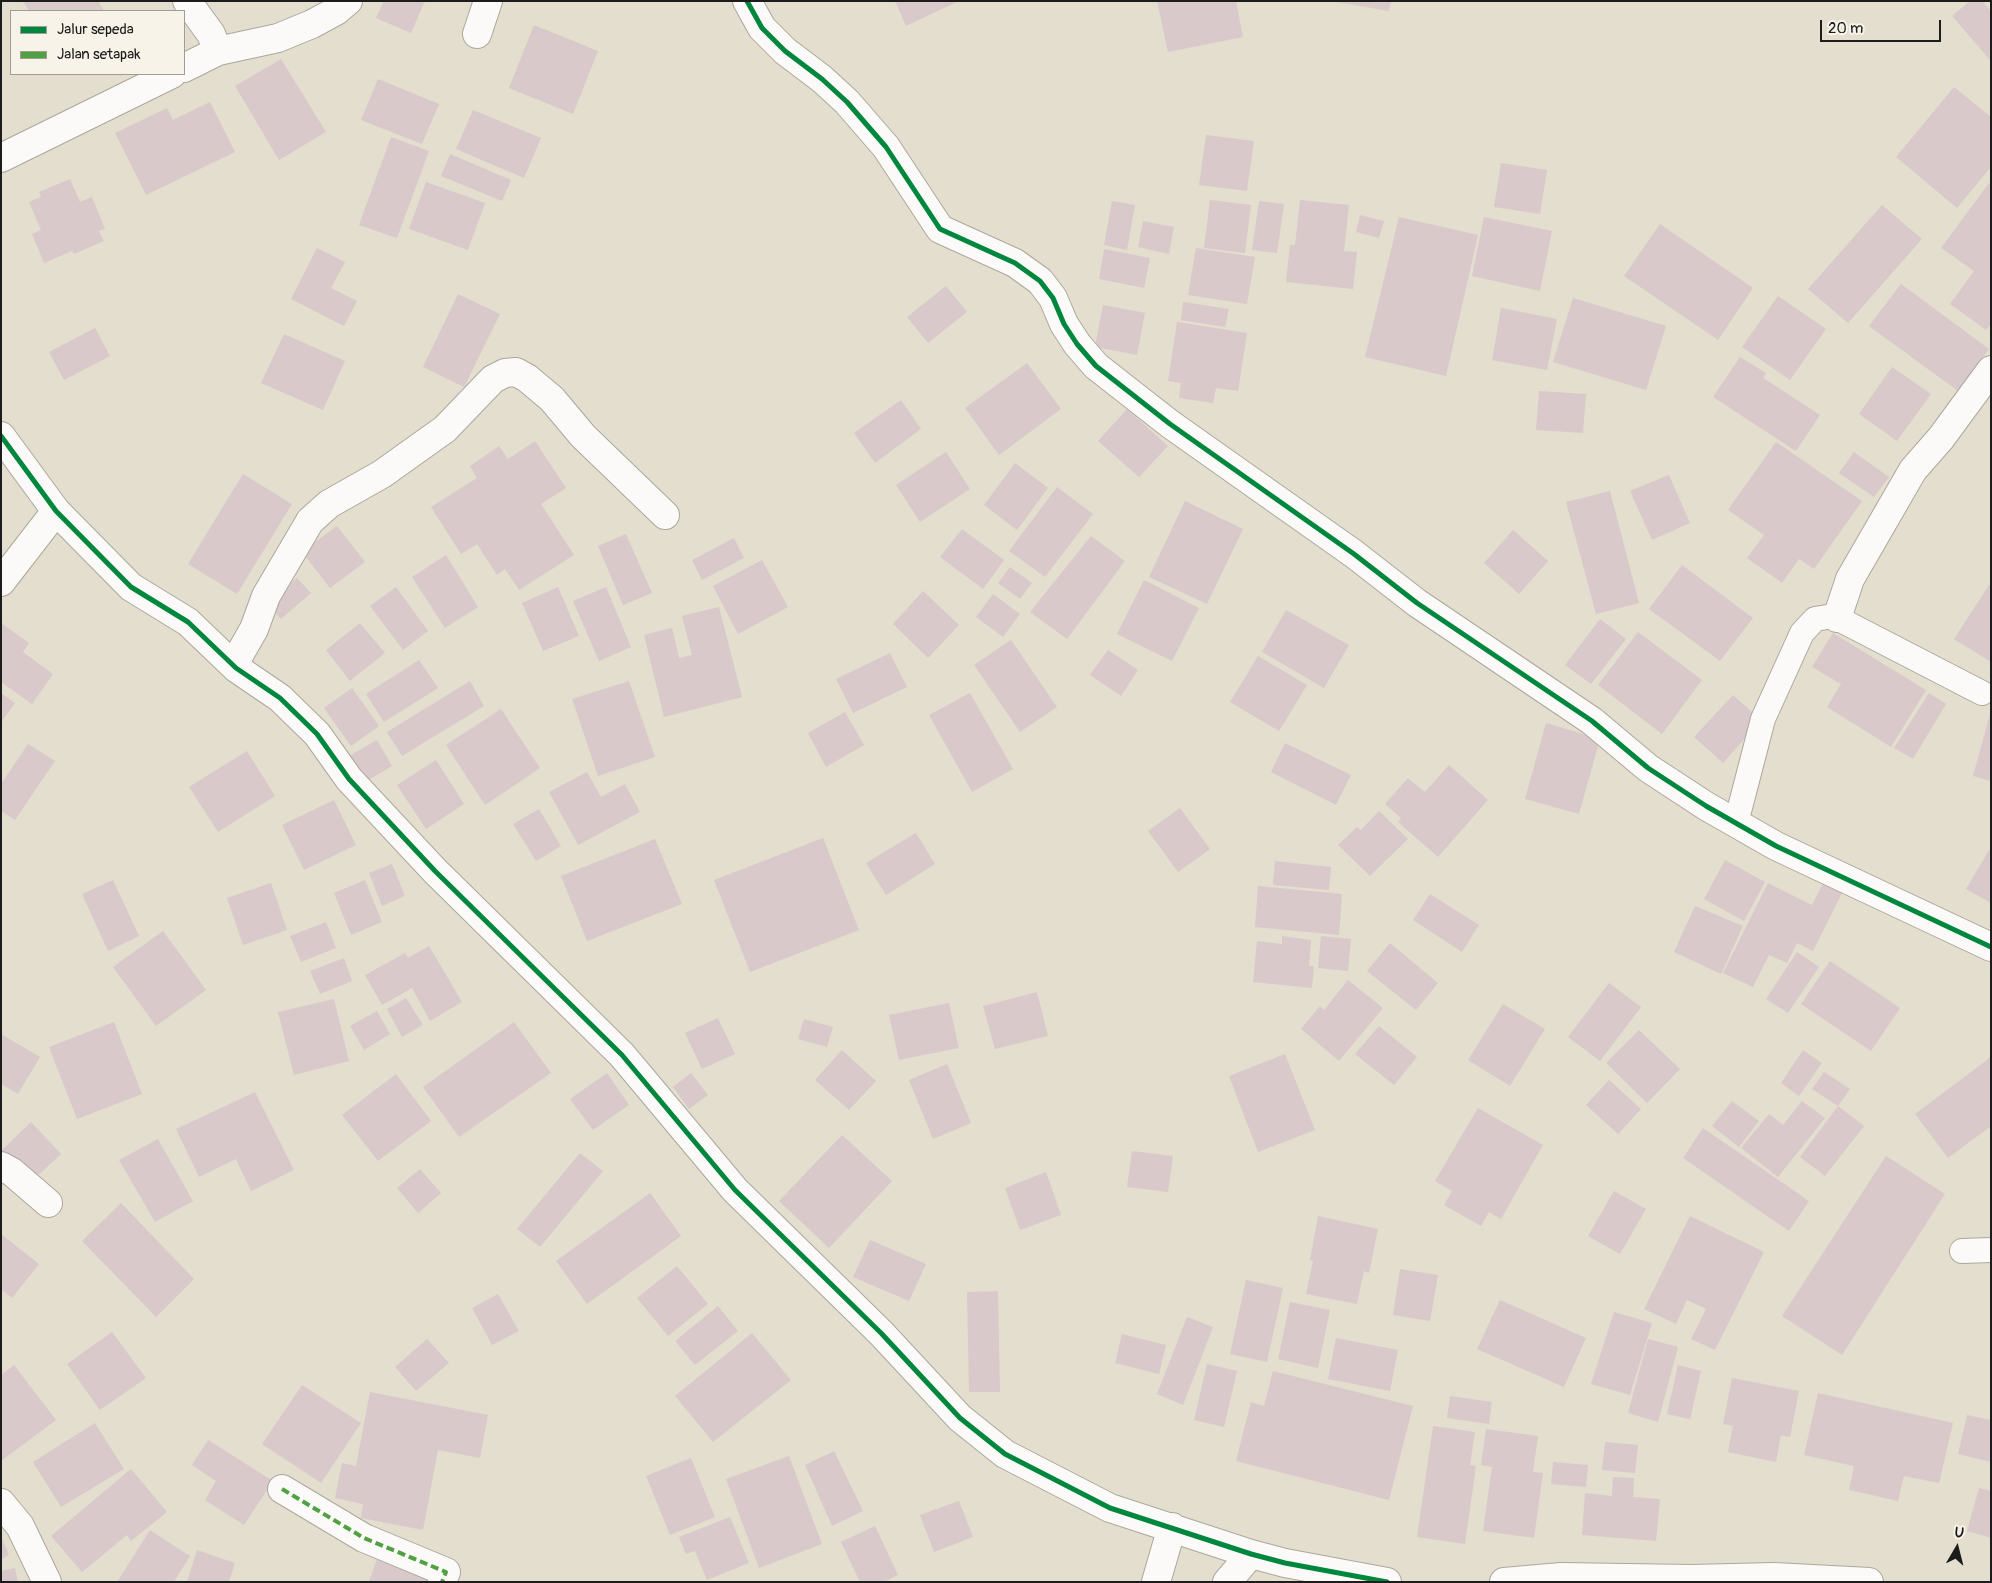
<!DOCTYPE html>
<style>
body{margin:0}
#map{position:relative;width:1992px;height:1583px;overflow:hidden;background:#e3decd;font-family:Pangolin,sans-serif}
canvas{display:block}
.frame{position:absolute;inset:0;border:2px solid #1c1c1c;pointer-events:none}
.legend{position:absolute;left:10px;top:10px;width:175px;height:65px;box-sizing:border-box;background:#f7f3e8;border:1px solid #9f9d96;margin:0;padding:6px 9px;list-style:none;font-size:15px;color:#1c1c1c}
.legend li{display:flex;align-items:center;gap:10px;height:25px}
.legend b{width:25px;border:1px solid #9f9d96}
.north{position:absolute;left:1932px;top:1523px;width:50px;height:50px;-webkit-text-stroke:4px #f7f3e8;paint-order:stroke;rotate:8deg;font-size:14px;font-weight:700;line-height:20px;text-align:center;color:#1c1c1c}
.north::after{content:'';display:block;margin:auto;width:18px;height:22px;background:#1c1c1c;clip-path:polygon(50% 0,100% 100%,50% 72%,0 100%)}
.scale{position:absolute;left:1820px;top:20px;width:121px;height:22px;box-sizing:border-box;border:2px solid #1c1c1c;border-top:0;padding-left:6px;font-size:15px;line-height:18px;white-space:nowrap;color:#1c1c1c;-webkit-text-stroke:4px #f7f3e8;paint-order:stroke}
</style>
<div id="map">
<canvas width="1992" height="1583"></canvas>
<div class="frame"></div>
<ul class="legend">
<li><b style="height:6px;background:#00873e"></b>Jalur sepeda</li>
<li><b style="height:6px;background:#4fa141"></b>Jalan setapak</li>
</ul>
<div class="north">U</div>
<div class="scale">20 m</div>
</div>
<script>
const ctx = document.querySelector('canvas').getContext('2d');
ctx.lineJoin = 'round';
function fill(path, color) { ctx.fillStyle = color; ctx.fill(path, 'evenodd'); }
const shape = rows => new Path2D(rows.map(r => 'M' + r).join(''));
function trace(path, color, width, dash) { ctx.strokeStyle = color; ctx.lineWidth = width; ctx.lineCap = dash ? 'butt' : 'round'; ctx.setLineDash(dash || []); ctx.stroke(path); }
fill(shape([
 [23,1,98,1,104,11,29,11],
 [384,1,425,1,411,33,376,18],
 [895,1,959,1,906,26],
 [1157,1,1236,1,1243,37,1168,52],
 [1331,1,1391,1,1389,11],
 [1970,1,1982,1,1991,11,1991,61,1952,16],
 [534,25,598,51,573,114,509,88],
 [281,59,326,132,279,160,235,86],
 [378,79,439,104,422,144,361,120],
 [1954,87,1991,117,1991,167,1957,208,1896,157],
 [210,102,235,152,146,195,115,133,167,108,173,120],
 [473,110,541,138,524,178,456,149],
 [1206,135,1254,141,1247,191,1199,185],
 [391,137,429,151,397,238,359,225],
 [450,154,511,180,502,201,441,176],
 [1501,163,1547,170,1540,214,1494,207],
 [70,179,80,202,92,197,105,229,99,231,104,241,74,254,72,251,44,263,32,234,41,230,29,202,41,197,39,192],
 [426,182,485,203,468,250,409,229],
 [1989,183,1991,184,1991,324,1986,330,1950,304,1974,271,1941,248],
 [1210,200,1251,205,1245,253,1204,248],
 [1300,200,1349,205,1344,251,1357,252,1353,289,1286,282,1290,245,1295,245],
 [1112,201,1135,205,1127,250,1104,245],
 [1259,201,1284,204,1277,253,1252,250],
 [1882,205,1922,239,1848,323,1808,289],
 [1360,215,1384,221,1379,238,1356,232],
 [1399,217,1478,235,1446,376,1365,357],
 [1484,217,1552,231,1540,291,1472,276],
 [1143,221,1174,227,1169,254,1138,247],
 [1660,224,1753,288,1718,340,1624,276],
 [317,248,345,262,331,288,357,301,344,326,291,299],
 [1196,248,1255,257,1247,304,1188,295],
 [1104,249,1150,258,1144,288,1099,279],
 [1901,284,1989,349,1958,391,1869,326],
 [946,286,967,312,928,343,907,317],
 [458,294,500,314,464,387,423,367],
 [1778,296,1826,329,1790,380,1742,347],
 [1573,298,1666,326,1646,390,1553,362],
 [1183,302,1229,309,1225,327,1181,320],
 [1103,305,1145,313,1137,355,1095,347],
 [1501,308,1557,319,1547,370,1492,360],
 [1177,322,1247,333,1238,391,1216,388,1213,403,1179,398,1181,383,1168,381],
 [95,328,110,356,64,380,49,352],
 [284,334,345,361,323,410,261,383],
 [1740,357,1766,373,1763,378,1820,415,1796,451,1713,397],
 [1027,363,1061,409,999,455,965,408],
 [1892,367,1931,394,1897,441,1859,414],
 [1539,391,1586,394,1583,433,1536,430],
 [901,400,921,429,875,463,854,433],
 [1127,409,1168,446,1139,477,1098,441],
 [535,441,566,488,541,504,574,555,519,590,505,569,497,575,477,544,461,554,431,507,477,478,470,466,499,446,508,459],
 [1776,442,1862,501,1814,569,1799,559,1782,583,1747,558,1764,535,1728,510],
 [946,452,970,489,920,522,896,485],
 [1854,452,1889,477,1874,497,1839,473],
 [1015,463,1048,488,1017,530,984,505],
 [243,474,292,504,237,594,188,564],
 [1669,475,1690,523,1652,540,1630,491],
 [1057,487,1093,514,1045,577,1009,551],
 [1610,491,1639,603,1596,614,1566,502],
 [1185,501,1243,529,1207,604,1149,577],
 [337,526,365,562,330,588,302,552],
 [962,529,1004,560,983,589,940,557],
 [1513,530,1548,561,1519,594,1484,563],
 [626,534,652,593,623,605,598,546],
 [1091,536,1125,561,1067,639,1030,612],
 [734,538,744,558,702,580,692,560],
 [446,555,478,607,445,628,412,577],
 [762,560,788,607,738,634,713,586],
 [1682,565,1753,618,1720,661,1649,609],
 [1010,567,1032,583,1020,599,998,583],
 [297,578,311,593,281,619,267,604],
 [1144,580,1199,608,1172,661,1117,634],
 [1989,585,1991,586,1991,662,1954,639],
 [396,587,428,631,403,650,370,606],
 [558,587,579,636,543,651,522,603],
 [606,587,631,647,599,661,573,601],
 [923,591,959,625,928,658,893,624],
 [993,594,1020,614,1003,637,976,617],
 [719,607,742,697,664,717,644,635,672,628,679,658,692,655,682,616],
 [1286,610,1349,645,1324,688,1262,652],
 [1600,619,1626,639,1591,684,1565,665],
 [1,623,29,643,23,652,53,674,32,704,1,682],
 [360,623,385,653,350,681,326,650],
 [1638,632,1702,680,1662,734,1598,685],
 [1833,633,1926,690,1891,747,1827,707,1841,684,1812,667],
 [1011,640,1057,707,1020,732,974,665],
 [1108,650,1138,670,1121,696,1090,675],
 [890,653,907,687,853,713,836,679],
 [1258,656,1307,685,1279,731,1230,702],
 [419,660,438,688,384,722,366,694],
 [470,681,484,706,402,756,387,732],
 [629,681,655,757,598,776,572,699],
 [352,688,379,726,351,746,324,708],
 [1,693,15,703,1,722],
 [970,693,1013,769,972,792,929,715],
 [1929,693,1946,704,1913,759,1894,748],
 [1733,695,1761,720,1723,763,1694,737],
 [501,709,540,768,485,805,446,745],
 [845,712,864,745,826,767,808,733],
 [1990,714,1991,714,1991,781,1973,776],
 [1546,723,1600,739,1579,814,1525,799],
 [377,740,392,766,365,782,349,756],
 [1285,743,1351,775,1336,805,1271,772],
 [28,744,55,761,15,820,1,811,1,784],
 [247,751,275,796,218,832,189,787],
 [436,760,464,804,426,829,397,785],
 [1449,765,1488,800,1438,857,1398,822,1401,818,1385,804,1408,778,1425,792],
 [587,772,601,797,625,784,640,812,578,845,549,792],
 [334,800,356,845,304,870,282,825],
 [1180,808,1210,849,1178,872,1148,831],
 [539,809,561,846,536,861,513,824],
 [1379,811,1408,839,1370,876,1338,845,1357,827,1361,830],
 [916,833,935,864,886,895,866,863],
 [823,838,859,930,750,972,714,880],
 [655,839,682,904,587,941,561,876],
 [1991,847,1991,903,1966,889],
 [1725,860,1765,882,1744,921,1704,899],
 [1275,861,1331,867,1329,890,1273,885],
 [392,864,405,896,382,906,369,873],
 [1825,879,1844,889,1813,951,1797,943,1787,963,1769,955,1753,987,1723,973,1768,883,1812,905],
 [113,880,139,936,108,951,82,894],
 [365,880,382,922,351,935,334,893],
 [271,883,287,930,243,945,227,898],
 [1258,886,1342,894,1339,935,1255,927],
 [1430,894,1479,925,1462,952,1413,920],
 [1695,906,1743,926,1721,974,1674,952],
 [326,922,336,948,301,962,290,936],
 [163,931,206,990,156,1026,113,967],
 [1282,936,1311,940,1309,966,1314,966,1312,988,1253,982,1257,941,1282,944],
 [1321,936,1351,939,1348,971,1318,968],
 [1390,943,1438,983,1416,1010,1367,971],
 [429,946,462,1002,430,1021,412,988,382,1005,365,975,405,953,408,958],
 [1797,952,1819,967,1788,1013,1766,999],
 [344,958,352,981,320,994,310,971],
 [1830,961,1900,1008,1871,1051,1801,1004],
 [1348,980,1383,1008,1339,1061,1301,1029,1320,1006,1324,1010],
 [1609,983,1641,1007,1600,1061,1568,1037],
 [1037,992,1048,1036,995,1049,983,1006],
 [406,998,423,1025,402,1037,387,1009],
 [334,999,349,1061,294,1075,278,1012],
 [949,1003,959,1048,899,1060,889,1015],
 [1503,1004,1545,1029,1510,1086,1468,1060],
 [377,1011,390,1034,364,1050,350,1026],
 [718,1018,735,1054,702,1069,685,1033],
 [804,1019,833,1027,827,1047,798,1039],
 [114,1022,142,1094,77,1119,49,1047],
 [514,1022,551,1073,459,1137,423,1087],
 [1379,1026,1417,1057,1394,1085,1355,1054],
 [1639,1030,1680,1069,1647,1103,1606,1063],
 [1,1034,40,1057,18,1094,1,1084],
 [842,1050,876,1081,849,1110,815,1080],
 [1803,1050,1822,1063,1799,1096,1781,1083],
 [1285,1054,1315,1130,1258,1152,1229,1076],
 [1991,1057,1991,1126,1948,1158,1915,1114],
 [947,1064,971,1123,933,1139,909,1080],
 [1824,1072,1850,1089,1838,1106,1812,1089],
 [607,1073,629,1105,593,1130,570,1099],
 [691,1073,708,1095,689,1109,673,1087],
 [396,1074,431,1121,378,1161,342,1115],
 [1609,1080,1641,1109,1618,1134,1586,1105],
 [255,1092,294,1170,251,1191,236,1159,199,1177,176,1129],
 [1732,1101,1759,1121,1739,1147,1712,1126],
 [1802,1101,1825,1118,1778,1177,1741,1148,1769,1114,1783,1125],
 [1838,1106,1864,1126,1825,1176,1800,1157],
 [1478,1108,1543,1145,1501,1219,1489,1212,1481,1226,1444,1205,1452,1191,1435,1181],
 [31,1122,61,1154,30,1183,1,1151],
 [1703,1128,1809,1201,1789,1231,1683,1158],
 [842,1135,892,1181,829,1248,779,1201],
 [158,1139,193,1201,155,1222,119,1160],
 [1132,1151,1173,1156,1168,1192,1127,1187],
 [580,1153,603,1171,540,1247,517,1229],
 [1886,1156,1945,1194,1842,1355,1782,1316],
 [420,1169,441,1193,418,1213,397,1188],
 [1046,1172,1061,1215,1020,1230,1005,1188],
 [1614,1191,1646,1209,1620,1254,1588,1236],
 [650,1193,681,1236,587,1304,556,1261],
 [121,1203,194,1279,156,1317,82,1241],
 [1318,1216,1378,1229,1369,1273,1364,1271,1357,1304,1306,1294,1313,1261,1310,1260],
 [1690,1216,1764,1252,1715,1350,1691,1339,1706,1309,1687,1300,1676,1324,1644,1309],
 [1,1234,39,1264,12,1298,1,1289],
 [870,1240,926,1264,909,1301,853,1277],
 [677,1266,708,1304,668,1336,637,1298],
 [1400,1269,1438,1275,1430,1321,1393,1315],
 [1246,1280,1283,1288,1267,1362,1230,1354],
 [998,1291,1000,1392,969,1392,967,1292],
 [498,1294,519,1331,492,1345,472,1308],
 [1500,1300,1586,1338,1564,1387,1477,1349],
 [1290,1302,1330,1310,1318,1368,1278,1359],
 [718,1306,738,1331,695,1365,675,1341],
 [1614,1312,1652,1323,1630,1395,1591,1384],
 [1187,1317,1213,1327,1183,1405,1157,1394],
 [112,1332,146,1378,100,1410,67,1364],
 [752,1333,791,1380,713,1442,675,1396],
 [1122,1334,1166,1345,1159,1374,1115,1363],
 [1336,1338,1398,1350,1390,1391,1328,1379],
 [427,1339,449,1363,416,1391,395,1367],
 [1648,1339,1678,1347,1658,1422,1628,1413],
 [1207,1364,1237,1371,1224,1427,1194,1420],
 [14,1365,56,1420,1,1461,1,1375],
 [1678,1365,1701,1371,1690,1419,1667,1414],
 [1273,1371,1413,1406,1389,1500,1236,1461,1251,1402,1264,1406],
 [1732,1378,1799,1391,1790,1437,1781,1435,1776,1462,1728,1452,1733,1426,1723,1424],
 [302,1385,361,1423,321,1483,262,1444],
 [370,1392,488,1415,480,1458,438,1450,423,1530,361,1518,363,1504,335,1498,342,1463,356,1466],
 [1818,1393,1953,1423,1939,1483,1904,1476,1898,1501,1849,1490,1854,1466,1804,1455],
 [1450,1396,1492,1402,1489,1424,1447,1418],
 [1967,1415,1991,1420,1991,1462,1958,1454],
 [95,1423,124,1469,61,1507,33,1462],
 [1433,1426,1475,1432,1470,1465,1476,1466,1465,1544,1417,1537],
 [1486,1429,1538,1436,1533,1472,1543,1473,1534,1538,1483,1531,1492,1467,1481,1465],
 [208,1440,273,1481,244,1525,205,1500,216,1481,192,1465],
 [1605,1442,1638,1445,1635,1473,1602,1470],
 [834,1451,863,1511,832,1526,805,1465],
 [789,1456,822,1544,759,1568,726,1479],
 [691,1458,715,1517,670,1535,646,1476],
 [1553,1462,1588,1465,1586,1487,1551,1484],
 [131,1469,167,1512,131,1541,127,1535,82,1572,51,1536],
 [1613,1477,1634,1478,1633,1497,1660,1499,1656,1541,1582,1535,1585,1493,1612,1496],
 [1979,1488,1991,1491,1991,1538,1967,1531],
 [959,1501,973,1537,934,1552,920,1515],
 [730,1517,749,1563,707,1580,695,1551,686,1554,679,1537],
 [875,1526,898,1575,884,1582,860,1582,841,1542],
 [150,1530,190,1556,174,1582,117,1582],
 [1,1536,9,1555,1,1559],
 [197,1550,235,1563,229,1582,187,1582],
 [379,1553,433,1572,429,1582,369,1582],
 [15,1568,18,1582,1,1582,1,1571]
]), '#d9c9cb');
const lane = shape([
 [1736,823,1763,719,1802,633,1815,619,1833,616,1982,693],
 [1962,1251,1991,1250]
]);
const street = shape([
 [747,1,762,28,785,51,822,79,847,102,886,147,940,229,1015,263,1040,281,1053,298,1064,324,1077,344,1096,366,1170,424,1354,554,1417,603,1592,721,1648,768,1706,806,1776,846,1991,947],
 [477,34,488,1],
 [218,51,278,38,312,24,336,11,348,1],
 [184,68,218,51,211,34,187,1],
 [1,158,172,74],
 [1,436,56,511,131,587,188,622,236,668,280,698,317,734,349,779,435,871,622,1055,735,1190,881,1333,960,1418,1005,1454,1110,1508,1251,1554,1285,1563,1387,1582],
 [1,582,56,511],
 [1837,618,1850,579,1913,470,1941,438,1991,370],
 [236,668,238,657,254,629,266,596,310,521,329,504,382,474,445,429,493,379,505,373,516,372,527,378,552,399,583,436,665,515],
 [1,1166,12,1172,48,1203],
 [282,1489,364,1538,446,1572,442,1582],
 [1,1503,20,1526,47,1582],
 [1156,1582,1172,1527],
 [1227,1582,1251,1554],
 [1504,1582,1561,1577,1691,1579,1774,1577,1869,1582]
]);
trace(lane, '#aba89d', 26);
trace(street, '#aba89d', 30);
trace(lane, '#fbfaf8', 24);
trace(street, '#fbfaf8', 28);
trace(shape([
 [282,1489,364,1538,446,1572,442,1582]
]), '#4fa141', 4, [8, 4]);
trace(shape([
 [747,1,762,28,785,51,822,79,847,102,886,147,940,229,1015,263,1040,281,1053,298,1064,324,1077,344,1096,366,1170,424,1354,554,1417,603,1592,721,1648,768,1706,806,1776,846,1991,947],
 [1,436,56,511,131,587,188,622,236,668,280,698,317,734,349,779,435,871,622,1055,735,1190,881,1333,960,1418,1005,1454,1110,1508,1251,1554,1285,1563,1387,1582]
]), '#00873e', 5);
</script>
